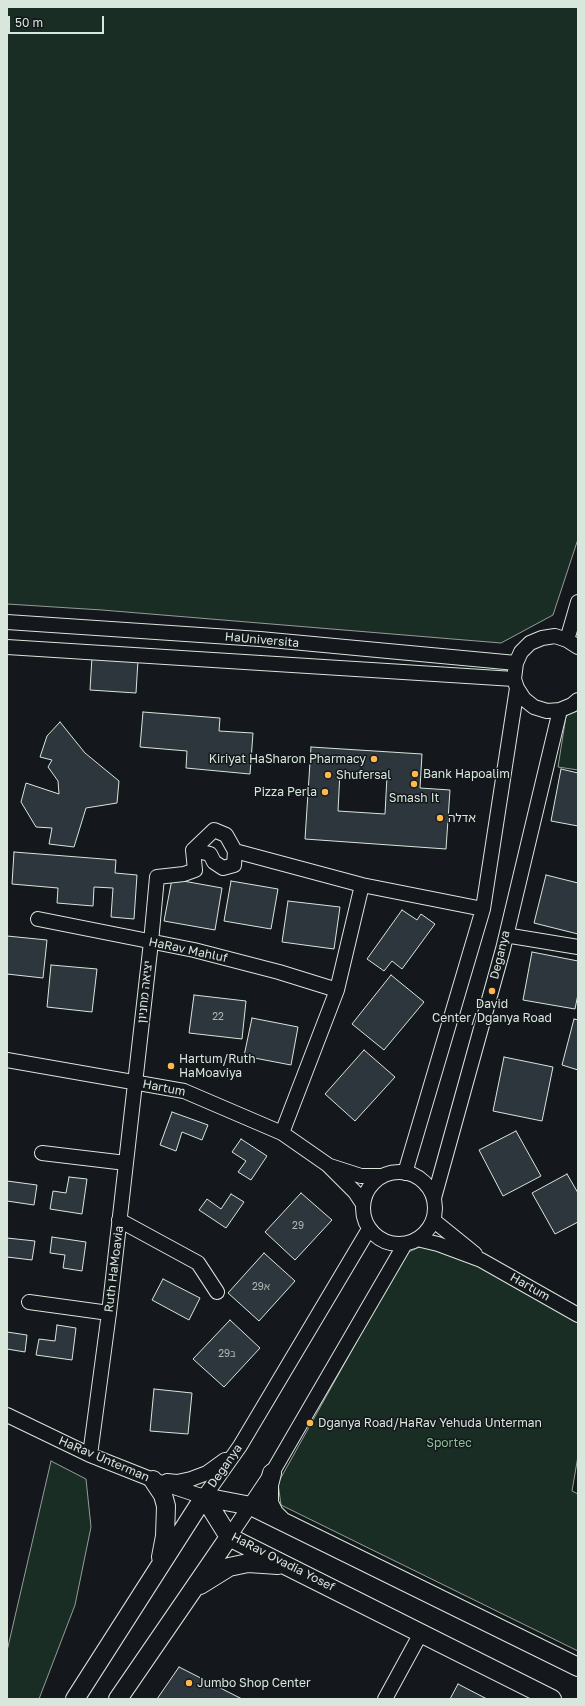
<!DOCTYPE html>
<meta charset="utf-8">
<style>
body{margin:0}
#map{position:relative;width:585px;height:1706px;overflow:hidden;background:#14181c;font-family:"Golos Text",sans-serif}
canvas{display:block}
.frame{position:absolute;inset:0;border:8px solid #d8e6dc;pointer-events:none}
.scale{position:absolute;left:8px;top:16px;width:96px;height:18px;box-sizing:border-box;border:2px solid #d8e6dc;border-top:0;padding-left:5px;font-size:12px;line-height:14px;white-space:nowrap;color:#d8e6dc;-webkit-text-stroke:3px #14181c;paint-order:stroke}
</style>
<div id="map">
<canvas width="585" height="1706"></canvas>
<div class="frame"></div>
<div class="scale">50 m</div>
</div>
<script>
const ctx = document.querySelector('canvas').getContext('2d');
ctx.lineJoin = 'round';
function fill(path, color) { ctx.fillStyle = color; ctx.fill(path, 'evenodd'); }
const shape = rows => new Path2D(rows.map(r => 'M' + r).join(''));
function trace(path, color, width, dash) { ctx.strokeStyle = color; ctx.lineWidth = width; ctx.lineCap = dash ? 'butt' : 'round'; ctx.setLineDash(dash || []); ctx.stroke(path); }
function label(font, color, halo, rows, align = 'center') {
  ctx.font = font + ' "Golos Text","Noto Sans Hebrew",sans-serif'; ctx.lineWidth = 3; ctx.setLineDash([]); ctx.textBaseline = 'middle'; ctx.strokeStyle = halo; ctx.fillStyle = color; for (const [text, x, y, turn = 0] of rows) {
    ctx.save(); ctx.translate(x, y); ctx.rotate((+turn || 0) * Math.PI / 180); ctx.textAlign = isNaN(turn) ? turn : align; if (halo) ctx.strokeText(text, 0, 0); ctx.fillText(text, 0, 0); ctx.restore();
  }
}
const green = shape([
 [7,7,578,7,578,539,553,615,501,643,102,610,7,604,7,7],
 [578,707,578,770,558,767,566,716,578,707],
 [436,1240,578,1323,578,1456,572,1491,578,1494,578,1651,281,1505,278,1483,406,1253,436,1240],
 [51,1461,86,1479,91,1527,75,1605,39,1699,7,1699,7,1651,51,1461]
]);
fill(green, '#1a2d24');
trace(green, '#939e99', 1);
const building = shape([
 [92,657,138,660,136,693,90,690,92,657],
 [143,712,220,718,219,731,253,733,250,774,186,768,187,751,140,747,143,712],
 [60,722,85,753,119,781,117,803,86,808,74,847,49,844,52,828,36,827,21,802,26,783,59,794,58,781,48,767,52,760,40,757,47,736,60,722],
 [311,747,422,754,420,788,450,790,446,849,305,839,311,747],
 [340,772,387,776,385,814,338,811,340,772],
 [561,769,578,773,578,826,551,821,561,769],
 [14,852,116,860,115,873,137,875,134,919,111,917,113,888,94,887,93,906,57,903,58,888,12,884,14,852],
 [546,875,578,883,578,934,534,923,546,875],
 [172,879,222,888,215,930,164,921,172,879],
 [231,881,278,889,271,929,224,921,231,881],
 [288,901,340,907,334,949,282,942,288,901],
 [402,910,417,920,421,914,435,924,402,969,392,961,384,971,367,959,402,910],
 [7,936,47,940,43,978,7,974,7,936],
 [532,952,578,961,578,994,575,1009,523,1000,532,952],
 [51,965,97,969,92,1012,47,1007,51,965],
 [391,975,424,1002,384,1050,352,1024,391,975],
 [194,995,246,1001,242,1039,189,1033,194,995],
 [252,1018,298,1027,291,1065,244,1056,252,1018],
 [574,1019,578,1020,578,1070,562,1065,574,1019],
 [364,1050,395,1077,355,1121,325,1094,364,1050],
 [504,1057,553,1067,542,1121,493,1111,504,1057],
 [172,1112,208,1125,202,1140,182,1132,176,1151,160,1145,172,1112],
 [516,1131,541,1176,503,1196,479,1150,516,1131],
 [241,1139,267,1156,251,1180,238,1172,246,1161,232,1152,241,1139],
 [567,1174,578,1193,578,1222,555,1234,532,1193,567,1174],
 [69,1177,87,1179,82,1214,50,1209,53,1191,66,1193,69,1177],
 [7,1181,37,1185,34,1205,7,1201,7,1181],
 [301,1193,332,1220,295,1260,265,1232,301,1193],
 [231,1194,244,1202,226,1228,199,1210,207,1199,221,1209,231,1194],
 [52,1237,86,1242,82,1271,63,1268,65,1255,50,1253,52,1237],
 [7,1238,35,1241,32,1260,7,1257,7,1238],
 [264,1253,295,1281,259,1321,228,1293,264,1253],
 [163,1279,200,1298,189,1320,152,1300,163,1279],
 [230,1320,260,1348,224,1387,193,1359,230,1320],
 [57,1325,76,1328,72,1360,36,1355,39,1339,55,1341,57,1325],
 [7,1332,27,1335,25,1352,7,1349,7,1332],
 [154,1389,192,1393,188,1434,150,1431,154,1389],
 [179,1667,242,1699,157,1699,179,1667],
 [458,1684,487,1699,450,1699,458,1684]
]);
fill(building, '#2c363c');
trace(building, '#d8e6dc', 1);
const minor = shape([
 [7,622,260,639,516,663],
 [567,640,578,602],
 [7,647,514,679],
 [578,647,567,640,555,636,542,638,530,643,521,652,516,663,514,679,517,688,524,699,534,707,547,711,560,710,572,705,578,700],
 [235,851,362,885,483,909],
 [38,919,194,950,279,972,337,990],
 [511,936,578,947],
 [7,1060,184,1091,282,1133,328,1165,355,1192,363,1204],
 [282,1133,337,990,362,885],
 [42,1153,126,1163],
 [330,1166,361,1176,382,1176],
 '363 1208a36 36 0 1 1 72 0a36 36 0 1 1-72 0Z',
 [405,1173,483,909,517,688],
 [434,1198,503,949,560,710],
 [119,1220,198,1263,217,1292],
 [433,1220,475,1254],
 [417,1239,438,1244,481,1260,578,1315],
 [29,1302,109,1313],
 [7,1415,90,1455,153,1480,204,1497,240,1446,369,1229],
 [90,1455,109,1313,151,942,157,877,184,874,195,870,193,850,214,830,226,835,235,851,234,865,223,868,214,862,210,854,193,850],
 [167,1481,177,1482,191,1479,207,1473,225,1460],
 [229,1537,272,1473,405,1244],
 [385,1699,421,1633]
]);
const major = shape([
 [272,1473,269,1485,269,1503,274,1513,282,1521],
 [153,1480,163,1495,166,1506,165,1536,161,1557],
 [204,1497,251,1506,578,1667],
 [204,1497,229,1537,552,1699],
 [200,1585,229,1567,248,1563,278,1565],
 [75,1699,204,1497],
 [118,1699,229,1537]
]);
trace(minor, '#d8e6dc', 16);
trace(major, '#d8e6dc', 20);
trace(minor, '#14181c', 14);
trace(major, '#14181c', 18);
for (const [x, y, r, color] of [
 [374,759,4,"#ffb74d"],
 [415,774,4,"#ffb74d"],
 [328,775,4,"#ffb74d"],
 [414,784,4,"#ffb74d"],
 [325,792,4,"#ffb74d"],
 [440,818,4,"#ffb74d"],
 [492,991,4,"#ffb74d"],
 [171,1066,4,"#ffb74d"],
 [310,1423,4,"#ffb74d"],
 [189,1683,4,"#ffb74d"]
]) { const dot = new Path2D(); dot.arc(x, y, r, 0, 2 * Math.PI); ctx.fillStyle = color; ctx.fill(dot); trace(dot, '#14181c', 1.5); }
label('10px', '#adbab4', null, [
 ["22",218,1017],
 ["29",298,1226],
 ["29א",261,1287],
 ["29ב",227,1354]
]);
label('12px', '#d8e6dc', '#14181c', [
 ["HaUniversita",262,640,5],
 ["HaRav Mahluf",188,950,12],
 ["Deganya",500,955,-76],
 ["יציאה מחניון",145,992,-84],
 ["Hartum",164,1088,11],
 ["Ruth HaMoavia",114,1269,-83],
 ["Hartum",530,1287,30],
 ["HaRav Unterman",104,1459,23],
 ["Deganya",225,1466,-55],
 ["HaRav Ovadia Yosef",283,1562,27]
]);
label('12px', '#d8e6dc', '#14181c', [
 ["Kiriyat HaSharon Pharmacy",366,759,"right"],
 ["Bank Hapoalim",423,774],
 ["Shufersal",336,775],
 ["Pizza Perla",317,792,"right"],
 ["Smash It",414,798,"center"],
 ["אדלה",448,818],
 ["David",492,1004,"center"],
 ["Center/Dganya Road",492,1018,"center"],
 ["Hartum/Ruth",179,1059],
 ["HaMoaviya",179,1073],
 ["Dganya Road/HaRav Yehuda Unterman",318,1423],
 ["Jumbo Shop Center",197,1683]
], 'left');
label('12px', '#8ac095', '#14181c', [
 ["Sportec",449,1443]
]);
</script>
